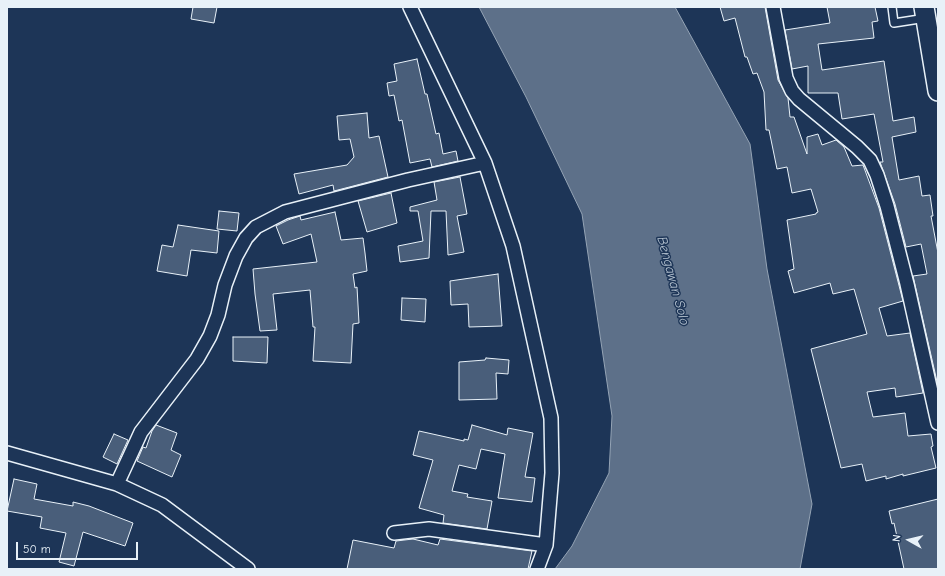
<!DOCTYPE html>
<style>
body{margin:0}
#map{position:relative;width:945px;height:576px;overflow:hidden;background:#1d3557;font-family:"Comic Neue",sans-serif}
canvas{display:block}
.frame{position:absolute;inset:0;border:8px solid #e8f1f8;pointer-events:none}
.north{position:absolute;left:889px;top:520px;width:40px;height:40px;-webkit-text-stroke:3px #1d3557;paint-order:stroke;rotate:278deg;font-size:11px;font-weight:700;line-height:16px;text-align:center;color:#e8f1f8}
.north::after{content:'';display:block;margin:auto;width:14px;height:18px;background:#e8f1f8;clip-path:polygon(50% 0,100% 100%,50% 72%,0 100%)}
.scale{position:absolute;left:16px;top:542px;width:122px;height:18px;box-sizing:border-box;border:2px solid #e8f1f8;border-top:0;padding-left:5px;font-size:12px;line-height:14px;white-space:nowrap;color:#e8f1f8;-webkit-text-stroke:3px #1d3557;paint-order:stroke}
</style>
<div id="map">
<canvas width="945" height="576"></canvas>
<div class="frame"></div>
<div class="north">N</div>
<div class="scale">50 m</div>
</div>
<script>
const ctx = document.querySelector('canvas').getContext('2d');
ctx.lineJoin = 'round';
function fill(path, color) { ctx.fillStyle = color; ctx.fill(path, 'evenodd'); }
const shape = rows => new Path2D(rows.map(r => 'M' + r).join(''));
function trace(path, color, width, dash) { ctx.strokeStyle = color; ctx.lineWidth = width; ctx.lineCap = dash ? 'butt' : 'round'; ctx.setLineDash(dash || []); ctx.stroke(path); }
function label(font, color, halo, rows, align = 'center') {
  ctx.font = font + ' "Comic Neue",sans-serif'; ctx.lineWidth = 3; ctx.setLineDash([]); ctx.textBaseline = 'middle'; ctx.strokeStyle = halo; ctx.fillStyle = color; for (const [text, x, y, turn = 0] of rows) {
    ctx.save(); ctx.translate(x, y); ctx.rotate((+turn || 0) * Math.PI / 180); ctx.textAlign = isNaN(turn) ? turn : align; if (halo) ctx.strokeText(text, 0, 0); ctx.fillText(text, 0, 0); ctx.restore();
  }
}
const water = shape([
 [479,7,675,7,750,144,767,269,812,504,800,569,555,569,572,546,609,473,612,416,582,214,526,97,479,7]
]);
fill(water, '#5d7089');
trace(water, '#95a4b5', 1);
const building = shape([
 [193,7,217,7,214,23,191,19,193,7],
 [720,7,765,7,778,80,788,98,790,117,794,117,807,154,807,137,818,134,822,145,836,140,844,147,852,166,863,165,879,208,903,301,879,308,887,336,910,333,923,393,896,397,895,388,867,392,873,417,905,413,908,436,931,434,933,446,931,447,936,468,903,476,903,474,886,479,886,476,866,481,862,464,841,468,811,349,867,334,854,289,833,294,830,283,794,293,788,271,794,269,787,220,816,214,816,213,818,212,811,189,792,193,787,167,777,169,769,130,766,130,764,92,757,73,753,74,747,57,745,57,735,18,724,21,720,7],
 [827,7,875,7,878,21,872,22,874,38,818,44,822,70,884,61,893,121,914,117,916,132,892,137,899,180,919,176,922,196,930,195,933,216,931,216,938,253,938,386,913,276,927,274,921,244,906,247,895,204,880,162,883,162,874,114,842,119,838,93,808,93,808,66,792,69,785,30,830,23,827,7],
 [417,59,425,94,427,94,436,134,439,133,443,154,456,151,458,161,432,167,430,159,410,163,402,120,399,121,394,95,389,96,387,83,397,81,394,64,417,59],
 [367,113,369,138,379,136,388,177,334,191,333,185,299,194,294,174,347,165,354,157,350,139,339,140,337,116,367,113],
 [460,177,467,214,457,216,464,252,448,255,446,211,431,211,429,258,400,262,398,246,423,241,418,211,410,211,410,207,437,200,434,182,460,177],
 [391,193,397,223,367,232,358,201,391,193],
 [219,211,239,213,237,231,217,229,219,211],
 [335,212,341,240,363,238,365,253,367,271,353,274,355,288,357,287,359,323,353,324,351,363,313,361,315,327,313,327,310,290,273,294,277,330,260,331,255,294,253,269,317,262,311,234,283,244,276,226,288,220,300,216,301,220,335,212],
 [178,225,219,231,217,253,191,250,187,276,157,271,162,245,173,247,178,225],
 [498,274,502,326,469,327,468,304,451,305,450,281,498,274],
 [402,298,426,299,425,322,401,320,402,298],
 [233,337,268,337,267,363,233,361,233,337],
 [486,358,509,360,508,374,496,373,497,399,459,400,459,362,485,360,486,358],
 [156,425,177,433,171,450,181,455,172,477,137,461,143,447,146,448,152,431,156,425],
 [472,425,507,435,508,428,533,433,525,477,535,478,532,502,498,498,505,454,481,449,476,469,459,465,452,491,468,494,467,497,492,501,487,529,443,523,444,515,419,508,433,460,413,455,419,431,464,441,464,439,468,440,472,425],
 [114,434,128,440,117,464,103,457,114,434],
 [14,479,37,484,34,499,73,506,73,502,89,506,133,523,125,546,83,532,74,566,59,562,66,533,40,528,42,517,7,511,14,479],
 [938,499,938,569,904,569,894,523,892,524,889,511,938,499],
 [413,539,438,545,440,539,532,551,528,569,347,569,353,540,394,548,396,541,413,539]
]);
fill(building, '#495e7a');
trace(building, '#e8f1f8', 1);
const lane = shape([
 [892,7,894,23,926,18]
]);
const street = shape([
 [410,7,485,163,513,246,551,418,552,473,546,545,537,569],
 [773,7,786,78,792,91,799,99,857,147,870,160,877,175,887,206,907,284,938,423],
 [7,453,117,484,162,505,248,569],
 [117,484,141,432,197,359,210,336,218,315,225,285,236,256,246,238,256,227,285,212,408,180,485,163],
 [394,533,429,529,546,545]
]);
const secondary = shape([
 [924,7,938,91]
]);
trace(lane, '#e8f1f8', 10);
trace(street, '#e8f1f8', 16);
trace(secondary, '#e8f1f8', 22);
trace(lane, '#1d3557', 7);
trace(street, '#1d3557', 13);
trace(secondary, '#1d3557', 19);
label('italic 14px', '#b7c4d1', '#1d3557', [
 ["Bengawan Solo",673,281,75]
]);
</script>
